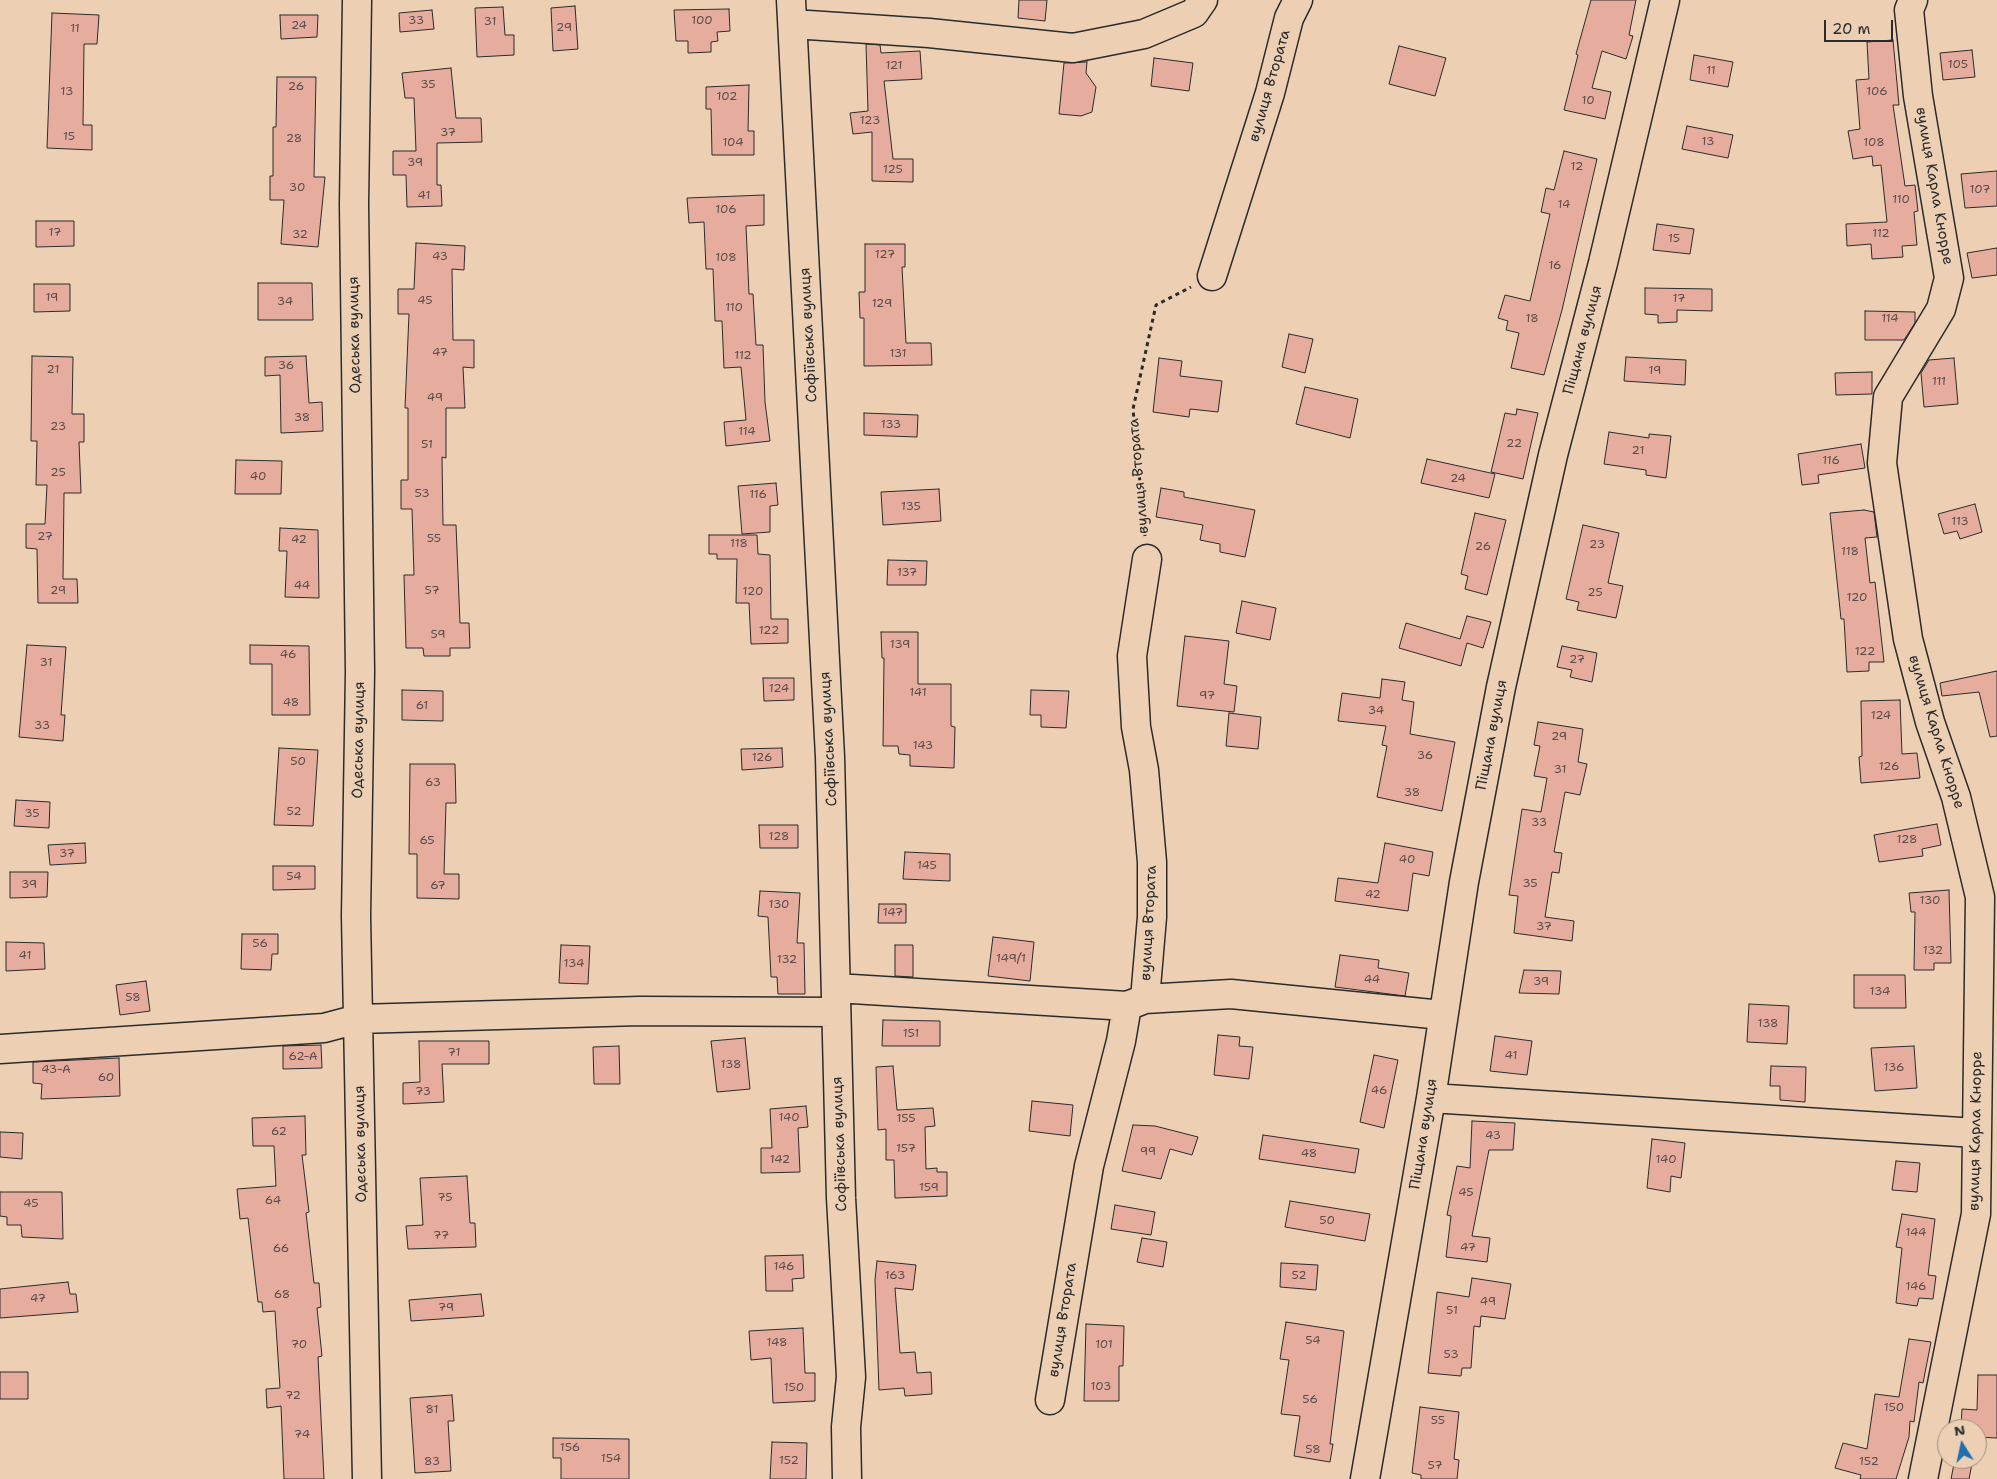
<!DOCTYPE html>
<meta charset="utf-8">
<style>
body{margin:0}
#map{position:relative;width:1997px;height:1479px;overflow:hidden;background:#edd0b4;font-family:"Shantell Sans",sans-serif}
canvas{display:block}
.north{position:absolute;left:1937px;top:1419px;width:50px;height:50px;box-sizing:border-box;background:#edd0b4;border:1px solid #9f8e7d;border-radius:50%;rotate:350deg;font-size:14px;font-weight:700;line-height:20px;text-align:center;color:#2b2b2b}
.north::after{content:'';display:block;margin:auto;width:18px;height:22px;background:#1f6fb2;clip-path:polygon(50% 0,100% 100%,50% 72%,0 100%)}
.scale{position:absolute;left:1824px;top:20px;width:69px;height:22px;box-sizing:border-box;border:2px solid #2b2b2b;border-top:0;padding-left:6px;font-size:15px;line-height:18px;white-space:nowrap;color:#2b2b2b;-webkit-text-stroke:4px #edd0b4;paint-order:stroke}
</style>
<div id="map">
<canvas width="1997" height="1479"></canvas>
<div class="north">N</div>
<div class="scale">20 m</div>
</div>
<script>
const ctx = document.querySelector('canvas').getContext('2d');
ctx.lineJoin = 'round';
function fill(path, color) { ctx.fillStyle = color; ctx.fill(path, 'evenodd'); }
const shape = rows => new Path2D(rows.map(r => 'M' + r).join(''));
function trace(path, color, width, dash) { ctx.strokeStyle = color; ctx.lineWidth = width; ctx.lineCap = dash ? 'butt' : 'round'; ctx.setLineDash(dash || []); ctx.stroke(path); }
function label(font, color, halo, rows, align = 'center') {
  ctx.font = font + ' "Shantell Sans",sans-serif'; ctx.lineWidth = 4; ctx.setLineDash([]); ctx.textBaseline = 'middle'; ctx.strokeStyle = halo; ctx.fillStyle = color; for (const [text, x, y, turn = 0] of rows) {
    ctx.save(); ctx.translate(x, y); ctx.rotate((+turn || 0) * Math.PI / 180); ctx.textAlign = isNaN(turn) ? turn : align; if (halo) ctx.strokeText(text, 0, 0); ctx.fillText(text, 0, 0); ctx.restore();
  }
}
const building = shape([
 [1019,0,1047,0,1045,21,1018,18,1019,0],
 [1591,0,1636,0,1629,35,1633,36,1626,59,1602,51,1592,88,1611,92,1605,119,1564,110,1578,55,1576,54,1591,0],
 [575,6,578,49,553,51,551,8,575,6],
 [503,7,505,35,514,35,514,55,477,57,475,8,503,7],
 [729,9,730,31,717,32,718,41,711,42,711,52,688,53,688,41,676,41,674,10,729,9],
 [432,10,434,29,400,32,399,13,432,10],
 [52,13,99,15,97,44,84,44,83,125,92,125,92,150,47,148,52,13],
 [280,15,318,15,317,37,281,39,280,15],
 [1893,40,1899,105,1893,105,1905,186,1915,185,1918,211,1914,212,1917,245,1902,246,1903,257,1872,259,1871,244,1847,246,1846,224,1887,222,1881,165,1873,166,1872,156,1853,159,1848,131,1860,129,1856,80,1869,79,1867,42,1893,40],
 [866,44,880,45,881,53,920,51,922,79,884,81,893,159,913,159,913,182,872,181,872,132,853,134,850,113,868,111,866,44],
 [1399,46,1446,58,1435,96,1389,84,1399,46],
 [1972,50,1975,77,1943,80,1940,53,1972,50],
 [1694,55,1733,62,1728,87,1690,80,1694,55],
 [1154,58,1193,63,1189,91,1151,86,1154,58],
 [1087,62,1086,73,1096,87,1092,112,1081,116,1059,114,1064,63,1087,62],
 [451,68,456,118,481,118,482,142,437,143,437,185,441,185,442,206,407,207,406,175,393,175,393,151,416,151,414,98,405,98,402,73,451,68],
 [277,77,316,77,314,177,325,177,318,247,281,244,284,200,270,200,270,176,273,176,273,127,276,127,277,77],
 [749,85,748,131,754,131,754,155,712,155,711,109,706,109,706,87,749,85],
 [1687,126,1733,135,1728,158,1682,149,1687,126],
 [1564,151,1597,159,1562,310,1544,375,1511,368,1519,333,1506,330,1508,321,1498,318,1505,295,1530,301,1550,214,1541,212,1546,188,1554,190,1564,151],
 [1997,171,1997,206,1965,208,1961,174,1997,171],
 [764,195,764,225,746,226,749,294,753,294,756,345,763,345,765,402,770,441,726,446,724,422,746,420,741,367,724,368,722,321,715,321,713,269,706,269,704,222,689,223,687,198,764,195],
 [36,221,74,221,74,246,36,247,36,221],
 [1657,224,1694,229,1690,254,1653,250,1657,224],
 [416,243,465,246,464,270,452,269,453,340,474,340,474,368,463,367,465,408,446,408,446,458,442,457,443,525,456,525,460,623,469,623,470,648,450,648,450,656,424,656,423,648,406,648,404,575,414,575,412,509,401,509,401,480,408,480,408,408,405,408,409,314,398,314,398,289,414,289,416,243],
 [865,244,905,244,905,267,902,267,906,343,931,343,932,365,864,366,864,318,860,318,859,292,865,292,865,244],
 [1997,248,1997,275,1972,278,1967,253,1997,248],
 [258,283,312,283,313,320,258,320,258,283],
 [34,284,70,284,70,311,34,312,34,284],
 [1645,288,1712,289,1712,311,1677,310,1677,322,1658,323,1658,315,1645,314,1645,288],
 [1865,311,1915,312,1915,323,1904,340,1865,340,1865,311],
 [1289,334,1313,339,1305,373,1282,367,1289,334],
 [32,356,73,357,72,414,84,414,84,442,79,442,81,493,64,493,63,579,77,579,78,603,38,603,37,549,26,548,26,524,45,524,47,485,36,485,37,441,31,441,32,356],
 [306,356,309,403,322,402,323,431,281,433,280,375,265,376,265,357,306,356],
 [1626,357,1686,360,1685,385,1624,381,1626,357],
 [1159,358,1182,361,1180,376,1222,381,1218,412,1190,409,1189,417,1153,412,1159,358],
 [1954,358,1958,404,1924,407,1921,373,1929,360,1954,358],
 [1872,372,1872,394,1836,395,1835,373,1872,372],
 [1305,387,1358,399,1350,438,1296,424,1305,387],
 [1517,409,1538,413,1523,479,1491,472,1505,413,1516,415,1517,409],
 [864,413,918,415,917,437,864,435,864,413],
 [1609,432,1649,438,1649,434,1671,436,1666,478,1646,475,1646,470,1604,464,1609,432],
 [1861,444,1865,468,1818,475,1819,483,1802,485,1798,454,1861,444],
 [1427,459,1495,474,1489,498,1421,483,1427,459],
 [236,460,282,461,281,494,235,494,236,460],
 [776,483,778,505,770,506,770,532,742,534,738,486,776,483],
 [1161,488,1184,492,1184,497,1255,510,1245,557,1220,552,1220,544,1200,540,1203,525,1156,517,1161,488],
 [939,489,941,521,883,525,881,492,939,489],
 [1975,504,1982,532,1960,539,1957,531,1944,534,1938,514,1975,504],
 [1864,510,1874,512,1877,537,1865,538,1870,583,1875,582,1884,662,1869,662,1869,671,1847,672,1844,619,1841,619,1830,513,1864,510],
 [1475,513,1506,520,1487,595,1465,589,1468,576,1461,574,1475,513],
 [1583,525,1619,533,1608,583,1623,586,1616,618,1577,610,1579,602,1566,599,1583,525],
 [280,528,318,530,319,598,285,597,287,551,279,551,280,528],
 [709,535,757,535,758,554,770,555,771,619,788,619,788,643,751,644,749,603,736,603,737,559,717,559,717,554,709,554,709,535],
 [888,560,927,561,926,585,887,585,888,560],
 [1242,601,1276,608,1270,640,1236,633,1242,601],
 [1467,616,1491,622,1483,648,1467,643,1461,666,1399,648,1406,623,1460,639,1467,616],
 [881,632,918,632,918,684,951,684,951,726,955,727,954,768,910,766,910,755,899,754,898,746,883,746,884,658,882,658,881,632],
 [1185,636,1229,641,1224,684,1237,686,1234,712,1177,706,1185,636],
 [27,645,66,647,61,715,65,715,63,741,19,737,27,645],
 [250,645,309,646,310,715,272,715,272,664,250,664,250,645],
 [1562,646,1597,653,1592,682,1570,677,1572,670,1557,667,1562,646],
 [1997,671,1997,736,1990,737,1979,692,1942,696,1940,683,1997,671],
 [763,678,794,678,794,700,764,701,763,678],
 [1382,679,1405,682,1402,700,1414,702,1410,734,1455,742,1442,811,1377,797,1387,746,1382,745,1386,726,1338,721,1342,693,1380,698,1382,679],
 [402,690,443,691,443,721,402,720,402,690],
 [1031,690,1069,691,1066,728,1041,727,1041,715,1030,715,1031,690],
 [1900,700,1902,754,1917,753,1920,778,1861,783,1859,757,1862,756,1861,701,1900,700],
 [1229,713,1261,717,1258,749,1226,746,1229,713],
 [1538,722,1583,729,1578,762,1587,764,1580,795,1565,792,1554,852,1562,853,1559,873,1552,872,1545,917,1574,921,1572,941,1514,933,1518,896,1509,895,1522,809,1541,812,1547,778,1534,776,1540,746,1534,745,1538,722],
 [279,748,318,750,313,826,274,825,279,748],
 [782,748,783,767,742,770,741,749,782,748],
 [410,764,455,764,456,803,446,803,444,874,459,874,459,899,417,898,417,854,409,854,410,764],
 [16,800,50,802,49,828,14,826,16,800],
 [1937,824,1941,845,1922,849,1923,856,1879,862,1874,835,1937,824],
 [759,825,798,825,798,848,760,848,759,825],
 [85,843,86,863,50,865,48,845,85,843],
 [1385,843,1433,852,1429,876,1413,873,1408,911,1335,901,1338,878,1378,883,1385,843],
 [905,852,950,854,950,881,903,879,905,852],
 [273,866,315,866,315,889,273,890,273,866],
 [10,872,48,872,47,897,10,898,10,872],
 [1949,890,1951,963,1934,963,1934,970,1914,970,1915,912,1911,912,1909,893,1949,890],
 [760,891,800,893,797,943,804,943,805,994,778,994,777,977,771,977,768,917,758,916,760,891],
 [879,904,906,904,906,923,878,923,879,904],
 [242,934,278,934,278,954,272,954,271,970,241,969,242,934],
 [993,937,1034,942,1030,981,988,976,993,937],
 [6,942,44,943,45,969,6,971,6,942],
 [561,945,590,946,588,984,559,983,561,945],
 [895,945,913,945,913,977,895,976,895,945],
 [1340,955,1379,960,1378,968,1409,973,1405,996,1335,987,1340,955],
 [1524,970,1561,971,1559,994,1519,993,1524,970],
 [1854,975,1905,975,1906,1008,1854,1008,1854,975],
 [146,981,150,1011,120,1015,116,985,146,981],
 [1749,1004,1789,1006,1787,1044,1747,1042,1749,1004],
 [883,1020,940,1021,940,1046,882,1046,883,1020],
 [1218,1035,1240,1037,1239,1046,1253,1047,1249,1079,1214,1075,1218,1035],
 [1495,1036,1532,1041,1527,1075,1490,1071,1495,1036],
 [745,1038,750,1089,717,1092,711,1041,745,1038],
 [419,1041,489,1041,489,1064,442,1064,444,1102,403,1104,403,1083,420,1082,419,1041],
 [321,1045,322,1068,283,1069,283,1046,321,1045],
 [619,1046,620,1084,594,1084,593,1047,619,1046],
 [1914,1046,1917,1088,1875,1091,1871,1048,1914,1046],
 [1374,1055,1398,1060,1384,1128,1360,1122,1374,1055],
 [119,1058,120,1096,41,1099,42,1084,33,1083,33,1062,119,1058],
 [893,1066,897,1110,933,1108,935,1126,925,1127,926,1169,937,1168,937,1172,947,1172,947,1196,895,1198,894,1160,886,1160,886,1129,878,1130,876,1067,893,1066],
 [1771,1066,1806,1067,1805,1102,1780,1100,1780,1086,1770,1086,1771,1066],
 [1032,1101,1073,1105,1070,1136,1029,1131,1032,1101],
 [806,1106,808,1127,798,1128,800,1172,761,1173,761,1148,772,1148,770,1109,806,1106],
 [305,1116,306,1155,302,1155,309,1212,306,1213,314,1283,319,1283,321,1307,317,1308,322,1356,318,1357,324,1479,284,1479,281,1406,267,1408,266,1389,280,1388,275,1311,263,1312,262,1302,258,1302,248,1218,240,1219,237,1189,276,1186,274,1146,253,1146,252,1118,305,1116],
 [1472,1121,1515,1123,1513,1150,1489,1150,1472,1236,1490,1238,1487,1262,1446,1257,1451,1216,1447,1215,1457,1166,1470,1168,1472,1121],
 [1133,1125,1155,1126,1198,1137,1192,1155,1170,1149,1161,1179,1122,1171,1133,1125],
 [0,1132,23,1133,22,1159,0,1157,0,1132],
 [1263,1135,1359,1149,1355,1173,1259,1159,1263,1135],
 [1652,1139,1685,1143,1681,1178,1671,1176,1670,1192,1647,1188,1652,1139],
 [1896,1161,1920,1163,1917,1192,1892,1190,1896,1161],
 [467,1176,470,1223,475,1223,476,1247,408,1249,406,1226,423,1225,420,1178,467,1176],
 [0,1192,62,1192,63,1239,22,1237,21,1225,7,1225,7,1217,0,1216,0,1192],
 [1290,1201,1370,1214,1365,1241,1285,1227,1290,1201],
 [1115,1205,1155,1212,1151,1235,1111,1229,1115,1205],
 [1902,1214,1935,1219,1928,1275,1936,1276,1933,1299,1919,1298,1917,1306,1896,1303,1902,1248,1896,1247,1902,1214],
 [1142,1238,1167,1242,1163,1267,1137,1262,1142,1238],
 [803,1255,804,1278,792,1279,793,1291,766,1291,765,1256,803,1255],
 [877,1261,916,1265,913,1290,895,1288,900,1353,915,1352,917,1373,931,1372,932,1394,905,1396,904,1388,879,1390,875,1280,877,1261],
 [1281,1263,1318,1265,1316,1290,1280,1287,1281,1263],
 [1472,1278,1511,1284,1505,1319,1481,1316,1480,1327,1474,1326,1471,1368,1462,1368,1461,1376,1428,1373,1437,1292,1469,1297,1472,1278],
 [68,1282,70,1294,76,1294,78,1312,0,1318,0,1289,68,1282],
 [481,1294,484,1316,411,1321,409,1300,481,1294],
 [1286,1322,1344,1331,1330,1444,1333,1444,1330,1462,1294,1456,1300,1416,1281,1414,1289,1360,1280,1359,1286,1322],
 [1086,1324,1124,1326,1123,1366,1119,1366,1119,1401,1084,1401,1086,1324],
 [803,1328,805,1373,815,1373,815,1401,773,1403,771,1358,751,1360,749,1331,803,1328],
 [1909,1339,1931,1342,1923,1383,1919,1382,1914,1422,1910,1421,1909,1437,1896,1479,1860,1479,1861,1475,1835,1468,1843,1443,1867,1449,1875,1394,1899,1397,1909,1339],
 [0,1372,28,1372,28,1399,0,1399,0,1372],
 [1978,1375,1997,1375,1997,1438,1977,1437,1977,1429,1961,1429,1962,1409,1977,1410,1978,1375],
 [452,1395,454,1421,448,1421,451,1471,415,1473,410,1398,452,1395],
 [1420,1407,1459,1412,1454,1459,1459,1460,1457,1479,1421,1479,1421,1475,1412,1473,1420,1407],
 [553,1438,629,1439,629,1479,561,1479,561,1458,553,1458,553,1438],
 [772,1442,807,1443,806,1479,770,1479,772,1442],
 [1955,1459,1973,1459,1969,1479,1951,1479,1955,1459]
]);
fill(building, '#e6ad9e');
trace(building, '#2b2b2b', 1);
const minor = shape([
 [357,0,354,204,360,672,356,916,367,1479],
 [791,0,830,757,841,1198,851,1377,846,1427,847,1479],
 [1913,0,1909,10,1918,96,1949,278,1941,309,1888,397,1882,463,1908,639,1930,722,1956,797,1980,897,1976,1214,1923,1479],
 [793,24,929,33,1073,48,1144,34,1194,13,1203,0],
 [1212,276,1270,93,1289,18,1298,0],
 [836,988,1127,1006,1145,999,1231,994,1442,1015],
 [1145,999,1152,917,1152,862,1144,770,1136,727,1132,656,1147,559],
 [0,1049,324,1028,358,1019,640,1011,836,1012],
 [1431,1098,1976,1133],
 [1050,1400,1089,1166,1121,1041,1127,1006],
 [1365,1479,1431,1098,1464,882,1501,687,1553,455,1603,263,1665,0]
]);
trace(minor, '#2b2b2b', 31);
trace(shape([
 [1145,536,1133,409,1156,305,1191,287]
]), '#2b2b2b', 3, [4, 4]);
trace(minor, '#edd0b4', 28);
label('12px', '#5a4c48', null, [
 ["33",416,21],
 ["100",702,21],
 ["31",490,22],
 ["24",299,26],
 ["29",564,28],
 ["11",75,29],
 ["105",1958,65],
 ["121",894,66],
 ["11",1711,71],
 ["35",428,85],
 ["26",296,87],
 ["13",67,92],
 ["106",1877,92],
 ["102",727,97],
 ["10",1588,101],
 ["123",870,121],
 ["37",448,133],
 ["15",69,137],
 ["28",294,139],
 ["13",1708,142],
 ["104",733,143],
 ["108",1874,143],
 ["39",415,163],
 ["12",1577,167],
 ["125",893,170],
 ["30",297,188],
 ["107",1980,190],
 ["41",424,196],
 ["110",1901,200],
 ["14",1564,205],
 ["106",726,210],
 ["17",55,233],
 ["112",1881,234],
 ["32",300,235],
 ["15",1674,239],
 ["127",885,255],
 ["43",440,257],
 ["108",726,258],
 ["16",1555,266],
 ["19",52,298],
 ["17",1679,299],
 ["45",425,301],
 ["34",285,302],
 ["129",882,304],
 ["110",734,308],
 ["18",1532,319],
 ["114",1890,319],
 ["47",440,353],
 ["131",898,354],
 ["112",743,356],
 ["36",286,366],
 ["21",53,370],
 ["19",1655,371],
 ["111",1939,382],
 ["49",435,398],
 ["38",302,418],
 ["133",891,425],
 ["23",58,427],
 ["114",747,432],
 ["22",1514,444],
 ["51",427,445],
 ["21",1638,451],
 ["116",1831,461],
 ["25",58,473],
 ["40",258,477],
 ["24",1458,479],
 ["53",422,494],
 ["116",758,495],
 ["135",911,507],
 ["113",1960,522],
 ["27",45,537],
 ["55",434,539],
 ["42",299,540],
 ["118",739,544],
 ["23",1597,545],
 ["26",1483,547],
 ["118",1850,552],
 ["137",907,573],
 ["44",302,586],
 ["29",58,591],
 ["57",432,591],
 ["120",753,592],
 ["25",1595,593],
 ["120",1857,598],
 ["122",769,631],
 ["59",438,635],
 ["139",900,645],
 ["122",1865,652],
 ["46",288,655],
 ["27",1577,660],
 ["31",46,663],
 ["124",779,689],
 ["141",918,693],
 ["97",1207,696],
 ["48",291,703],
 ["61",422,706],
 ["34",1376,711],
 ["124",1881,716],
 ["33",42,726],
 ["29",1559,737],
 ["143",923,746],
 ["36",1425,756],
 ["126",762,758],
 ["50",298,762],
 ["126",1889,767],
 ["31",1560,770],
 ["63",433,783],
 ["38",1412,793],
 ["52",294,812],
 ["35",32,814],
 ["33",1539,823],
 ["128",779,837],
 ["128",1907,840],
 ["65",427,841],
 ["37",67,854],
 ["40",1407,860],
 ["145",927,866],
 ["54",294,877],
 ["35",1530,884],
 ["39",29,885],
 ["67",438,886],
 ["42",1373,895],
 ["130",1930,901],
 ["130",779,905],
 ["147",893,913],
 ["37",1544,927],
 ["56",260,944],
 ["132",1933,951],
 ["41",25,956],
 ["149/1",1011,959],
 ["132",787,960],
 ["134",574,964],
 ["44",1372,980],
 ["39",1541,982],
 ["134",1880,992],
 ["58",133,998],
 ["138",1768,1024],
 ["151",911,1034],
 ["71",454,1053],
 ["41",1511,1056],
 ["62-А",303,1057],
 ["138",731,1065],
 ["136",1894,1068],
 ["43-А",56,1070],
 ["60",106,1078],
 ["46",1379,1091],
 ["73",423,1092],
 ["140",789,1118],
 ["155",906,1119],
 ["62",279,1132],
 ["43",1493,1136],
 ["157",906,1149],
 ["99",1148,1152],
 ["48",1309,1154],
 ["142",780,1160],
 ["140",1666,1160],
 ["159",929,1188],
 ["45",1466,1193],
 ["75",445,1198],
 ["64",273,1201],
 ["45",31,1204],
 ["50",1327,1221],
 ["144",1916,1233],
 ["77",441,1236],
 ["47",1468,1248],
 ["66",281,1249],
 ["146",784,1267],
 ["163",895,1276],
 ["52",1299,1276],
 ["146",1916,1287],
 ["68",282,1295],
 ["47",38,1299],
 ["49",1488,1302],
 ["79",446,1308],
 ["51",1452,1311],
 ["54",1313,1341],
 ["148",777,1343],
 ["70",299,1345],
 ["101",1104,1345],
 ["53",1451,1355],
 ["103",1101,1387],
 ["150",794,1388],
 ["72",293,1396],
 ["56",1310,1400],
 ["150",1894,1408],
 ["81",432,1410],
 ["55",1438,1421],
 ["74",302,1435],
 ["156",570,1448],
 ["58",1313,1450],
 ["154",611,1459],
 ["152",789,1461],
 ["83",432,1462],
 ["152",1869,1462],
 ["57",1435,1466]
]);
label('15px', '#2b2b2b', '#edd0b4', [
 ["вулиця Втората",1270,86,-74],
 ["вулиця Карла Кнорре",1934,186,80],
 ["Одеська вулиця",355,335,-91],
 ["Софіївська вулиця",809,335,-93],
 ["Піщана вулиця",1583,340,-75],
 ["вулиця Втората",1139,476,-95],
 ["вулиця Карла Кнорре",1936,732,73],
 ["Піщана вулиця",1492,735,-79],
 ["Софіївська вулиця",829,739,-93],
 ["Одеська вулиця",359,740,-89],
 ["вулиця Втората",1149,923,-87],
 ["вулиця Карла Кнорре",1976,1131,-89],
 ["Піщана вулиця",1424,1134,-81],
 ["Одеська вулиця",361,1144,-91],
 ["Софіївська вулиця",840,1144,-92],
 ["вулиця Втората",1063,1320,-81]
]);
</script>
